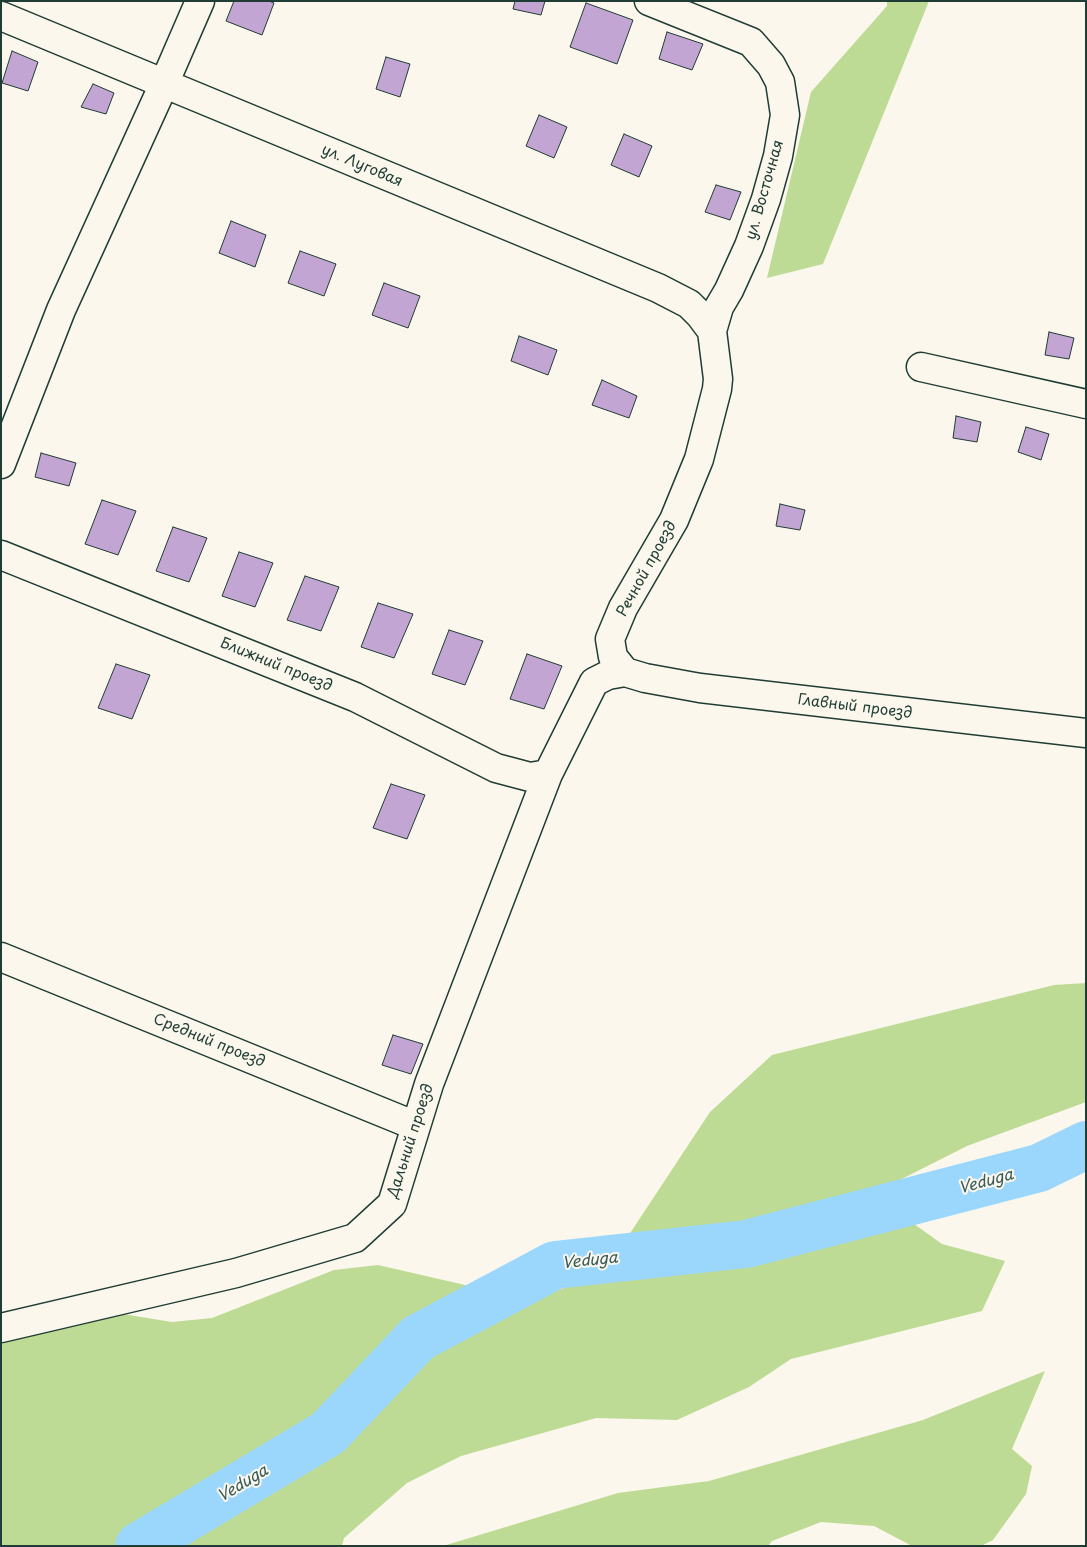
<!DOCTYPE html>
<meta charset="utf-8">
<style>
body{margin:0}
#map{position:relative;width:1087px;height:1547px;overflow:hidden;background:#fbf7ec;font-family:"Playpen Sans",sans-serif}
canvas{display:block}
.frame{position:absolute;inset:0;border:2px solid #1f3d34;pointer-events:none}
</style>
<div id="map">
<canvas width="1087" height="1547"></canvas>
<div class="frame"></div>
</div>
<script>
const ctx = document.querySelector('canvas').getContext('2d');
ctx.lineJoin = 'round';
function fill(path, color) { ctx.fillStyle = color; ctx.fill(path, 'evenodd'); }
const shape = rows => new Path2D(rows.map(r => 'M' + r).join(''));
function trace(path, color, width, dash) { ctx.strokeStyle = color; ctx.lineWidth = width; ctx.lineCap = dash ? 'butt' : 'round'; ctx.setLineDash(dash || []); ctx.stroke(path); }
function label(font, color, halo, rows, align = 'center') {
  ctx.font = font + ' "Playpen Sans",sans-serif'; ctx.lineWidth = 4; ctx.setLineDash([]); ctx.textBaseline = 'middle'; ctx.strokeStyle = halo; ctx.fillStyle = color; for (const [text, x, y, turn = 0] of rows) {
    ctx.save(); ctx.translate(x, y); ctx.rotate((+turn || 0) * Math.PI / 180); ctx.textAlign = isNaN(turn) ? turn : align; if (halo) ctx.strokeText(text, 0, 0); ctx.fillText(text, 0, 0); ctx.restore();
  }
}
fill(shape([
 [887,1,929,1,823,264,767,278,811,92,887,6],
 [1086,983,1086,1102,967,1146,872,1194,942,1244,1005,1261,982,1311,791,1359,749,1387,677,1420,596,1418,461,1456,407,1483,344,1538,342,1546,1,1546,1,1342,86,1308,172,1322,212,1318,334,1270,378,1265,500,1293,545,1295,586,1280,617,1253,710,1112,772,1055,1054,985],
 [1045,1371,1012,1449,1032,1466,1026,1494,993,1540,981,1546,912,1546,874,1526,821,1522,772,1541,768,1546,443,1546,618,1493,709,1481,923,1420]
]), '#bddb94');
trace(shape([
 [139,1546,328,1433,418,1338,555,1265,746,1244,1039,1168,1086,1145]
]), '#9bd7fc', 48);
const building = shape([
 [234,1,269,1,274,3,262,35,226,21,234,1],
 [515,1,545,1,541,15,513,9,515,1],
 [586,3,633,20,617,64,570,47,586,3],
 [667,32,703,44,692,70,659,59,667,32],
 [12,51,38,62,28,91,2,83,12,51],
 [386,57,410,64,400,97,376,89,386,57],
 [93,84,114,93,106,114,81,107,93,84],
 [539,115,567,127,554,158,526,146,539,115],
 [624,134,652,146,639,177,611,165,624,134],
 [716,185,741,192,730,220,705,212,716,185],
 [231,221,266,235,255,267,219,253,231,221],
 [300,251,336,264,324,296,288,283,300,251],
 [384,283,420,296,408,328,372,315,384,283],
 [1049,332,1074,338,1069,359,1045,355,1049,332],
 [519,336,557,350,548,375,511,361,519,336],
 [602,380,637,396,629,418,592,405,602,380],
 [956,416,981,422,977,442,953,438,956,416],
 [1026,427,1049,434,1041,460,1018,452,1026,427],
 [41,453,76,463,69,486,35,477,41,453],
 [102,500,136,511,118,555,85,544,102,500],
 [780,504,805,510,800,530,776,526,780,504],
 [173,527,207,538,189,582,156,571,173,527],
 [239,552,273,563,255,607,222,596,239,552],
 [305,576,339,587,321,631,287,620,305,576],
 [378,603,413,614,394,658,361,647,378,603],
 [449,630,483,641,465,685,432,674,449,630],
 [527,654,562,666,544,709,510,699,527,654],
 [116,664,150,675,132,719,98,708,116,664],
 [391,784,425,795,407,839,373,828,391,784],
 [393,1035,423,1044,411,1074,382,1065,393,1035]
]);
fill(building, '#c2a5d2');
trace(building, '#1f3d34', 1);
const street = shape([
 [1,16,658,288,689,304,700,315,712,331],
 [921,367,1086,404],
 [1,464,61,310,164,84,200,1],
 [1,555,355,697,496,768,530,777,548,774],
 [625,672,645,678,700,688,1086,733],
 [1,957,416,1126],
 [1,1328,236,1273,355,1238,392,1204,429,1084,548,774,594,682,608,675,625,672,613,657,610,639,623,608,674,520,699,459,717,389,718,379,712,331,719,307,729,290,749,246,766,199,778,156,785,115,780,82,771,65,751,42,649,1]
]);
trace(street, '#1f3d34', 31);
trace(street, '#fbf7ec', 28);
label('15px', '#1f3d34', '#fbf7ec', [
 ["ул. Луговая",362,166,23],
 ["ул. Восточная",765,190,-74],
 ["Речной проезд",647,569,-61],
 ["Ближний проезд",276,665,22],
 ["Главный проезд",855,707,7],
 ["Средний проезд",209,1041,22],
 ["Дальний проезд",411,1141,-72]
]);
label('italic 16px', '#385c5c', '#fbf7ec', [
 ["Veduga",986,1182,-15],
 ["Veduga",590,1261,-6],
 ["Veduga",243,1484,-31]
]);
</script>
